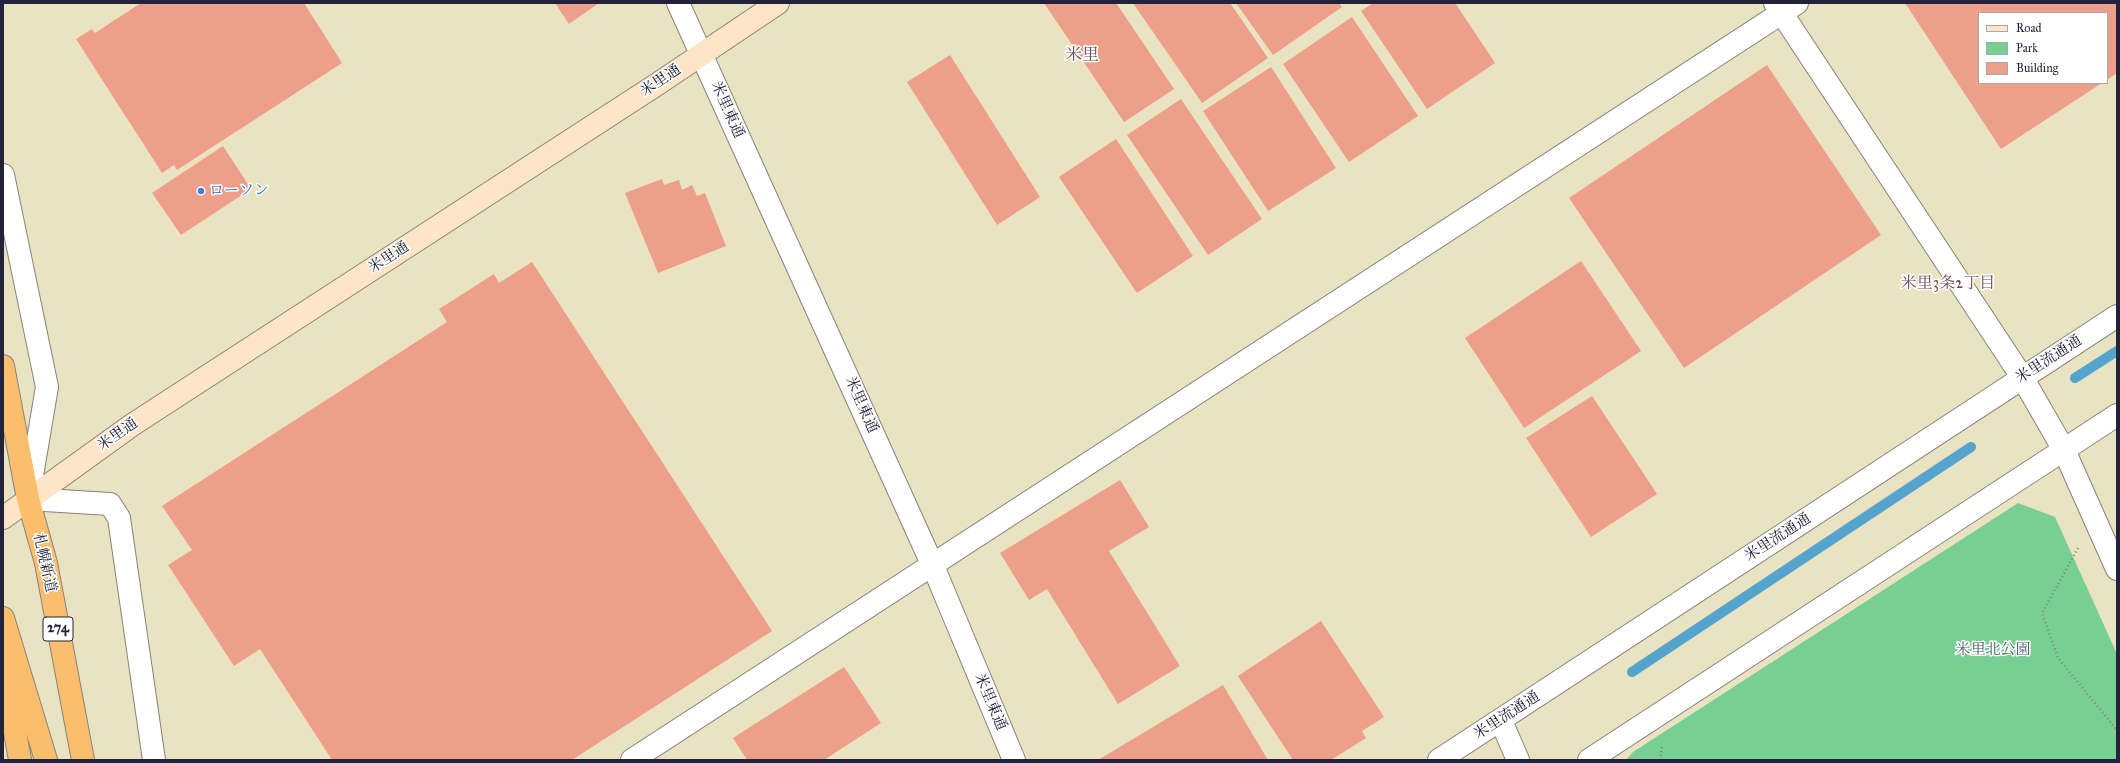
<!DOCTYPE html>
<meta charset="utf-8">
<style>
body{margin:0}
#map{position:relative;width:2120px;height:763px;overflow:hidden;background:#eae3c1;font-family:"IM FELL Great Primer",serif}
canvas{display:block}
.frame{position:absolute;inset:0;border:4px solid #22223b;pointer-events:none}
.legend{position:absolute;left:1978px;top:12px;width:130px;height:72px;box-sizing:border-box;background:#fff;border:1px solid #a7a7b1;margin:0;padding:5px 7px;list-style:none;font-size:12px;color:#22223b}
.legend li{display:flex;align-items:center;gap:8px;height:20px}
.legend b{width:20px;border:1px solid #a7a7b1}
</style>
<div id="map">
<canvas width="2120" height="763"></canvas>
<div class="frame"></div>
<ul class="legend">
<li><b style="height:5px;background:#fde5c5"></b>Road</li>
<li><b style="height:11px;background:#77cf94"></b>Park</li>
<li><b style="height:11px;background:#ed9f89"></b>Building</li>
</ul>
</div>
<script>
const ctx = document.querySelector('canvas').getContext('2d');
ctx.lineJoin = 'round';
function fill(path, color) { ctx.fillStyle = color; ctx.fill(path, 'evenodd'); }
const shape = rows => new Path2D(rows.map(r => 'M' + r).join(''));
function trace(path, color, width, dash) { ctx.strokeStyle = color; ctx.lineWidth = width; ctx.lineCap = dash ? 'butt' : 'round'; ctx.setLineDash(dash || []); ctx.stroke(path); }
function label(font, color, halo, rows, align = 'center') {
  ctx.font = font + ' "IM FELL Great Primer","Noto Serif JP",serif'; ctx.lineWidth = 3; ctx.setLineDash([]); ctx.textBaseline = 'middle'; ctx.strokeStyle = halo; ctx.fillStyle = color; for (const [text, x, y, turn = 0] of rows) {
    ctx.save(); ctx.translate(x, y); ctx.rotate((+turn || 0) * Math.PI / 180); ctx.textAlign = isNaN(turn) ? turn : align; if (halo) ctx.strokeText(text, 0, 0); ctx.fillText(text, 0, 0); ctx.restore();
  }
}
fill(shape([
 [2018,503,2055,517,2117,654,2117,760,1626,760,1633,752]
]), '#77cf94');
trace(shape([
 [2075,378,2117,351],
 [1632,672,1971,447]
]), '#54a4ce', 10);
fill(shape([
 [141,3,304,3,342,63,177,170,174,165,162,173,76,39,92,29,95,33],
 [555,3,599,3,569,24],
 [1044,3,1116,3,1174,89,1124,122],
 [1133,3,1230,3,1268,58,1202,103],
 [1236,3,1339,3,1342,7,1273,55],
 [1373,3,1455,3,1495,63,1427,109,1361,11],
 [1905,3,2117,3,2117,73,2107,80,2107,13,1979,13,1979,83,2102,83,2001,149],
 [1352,17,1418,116,1349,162,1283,64],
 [950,55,1040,197,997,225,907,82],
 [1767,65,1881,235,1684,368,1569,198],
 [1271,67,1336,168,1268,211,1203,111],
 [1181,99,1262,219,1208,255,1127,135],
 [1116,139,1193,256,1137,293,1059,177],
 [223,146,251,189,181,235,152,193],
 [662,179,664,185,679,180,682,190,692,185,697,196,705,193,726,246,658,273,625,193],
 [1581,261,1641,351,1524,428,1465,338],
 [532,262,772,631,572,760,332,760,260,649,234,666,168,565,192,550,162,506,447,322,439,309,494,274,499,283],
 [1592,396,1657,494,1591,537,1526,438],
 [1120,480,1149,527,1109,551,1180,666,1118,704,1047,589,1029,600,1000,553],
 [1321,621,1384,717,1362,731,1366,738,1331,760,1293,760,1238,676],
 [844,667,881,723,824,760,747,760,733,738],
 [1223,685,1268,760,1098,760]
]), '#ed9f89');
const street = shape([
 [678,3,933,566,1014,760],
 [1775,3,2022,377,2064,450,2117,569],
 [3,175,47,387,28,499,110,504,119,518,154,760],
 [1501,721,1518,760],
 [632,760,1797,3],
 [1439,760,2117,316],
 [1589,760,2117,415]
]);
const secondary = shape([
 [3,518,132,425,656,85,778,3]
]);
const highway = shape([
 [3,366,28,499,46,563,83,760],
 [3,618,46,760],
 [3,665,20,760]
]);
trace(street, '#86827e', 24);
trace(secondary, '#86827e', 24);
trace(highway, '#86827e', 24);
trace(shape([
 [2078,548,2042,613,2058,658,2117,730],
 [1660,760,1662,746]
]), '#86827e', 2.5, [1, 3]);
trace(street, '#fff', 22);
trace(secondary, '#fde5c5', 22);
trace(highway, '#fabe6d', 22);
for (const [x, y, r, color] of [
 [201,191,4,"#3f7fe0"]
]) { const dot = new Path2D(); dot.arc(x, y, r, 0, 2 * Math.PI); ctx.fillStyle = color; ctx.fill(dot); trace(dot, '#fff', 1.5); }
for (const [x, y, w] of [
 [58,629,30]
]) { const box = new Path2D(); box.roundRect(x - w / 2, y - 12, w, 24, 3); ctx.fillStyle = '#fff'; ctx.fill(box); trace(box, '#22223b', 1); }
label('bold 14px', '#22223b', null, [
 ["274",58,629]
]);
label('15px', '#22223b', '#fff', [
 ["米里通",661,81,-34],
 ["米里東通",727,110,66],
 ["米里通",389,258,-33],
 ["米里流通通",2049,360,-33],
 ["米里東通",861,405,66],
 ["米里通",118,435,-35],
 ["米里流通通",1778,538,-33],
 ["札幌新道",44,563,77],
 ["米里東通",990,702,67],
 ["米里流通通",1507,716,-33]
]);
label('15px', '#366cbe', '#fff', [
 ["ローソン",209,191]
], 'left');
label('15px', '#405f5a', '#fff', [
 ["米里北公園",1993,650]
]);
label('16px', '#694e56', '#fff', [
 ["米里3条2丁目",1948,284]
]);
label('17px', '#694e56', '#fff', [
 ["米里",1082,56]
]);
</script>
